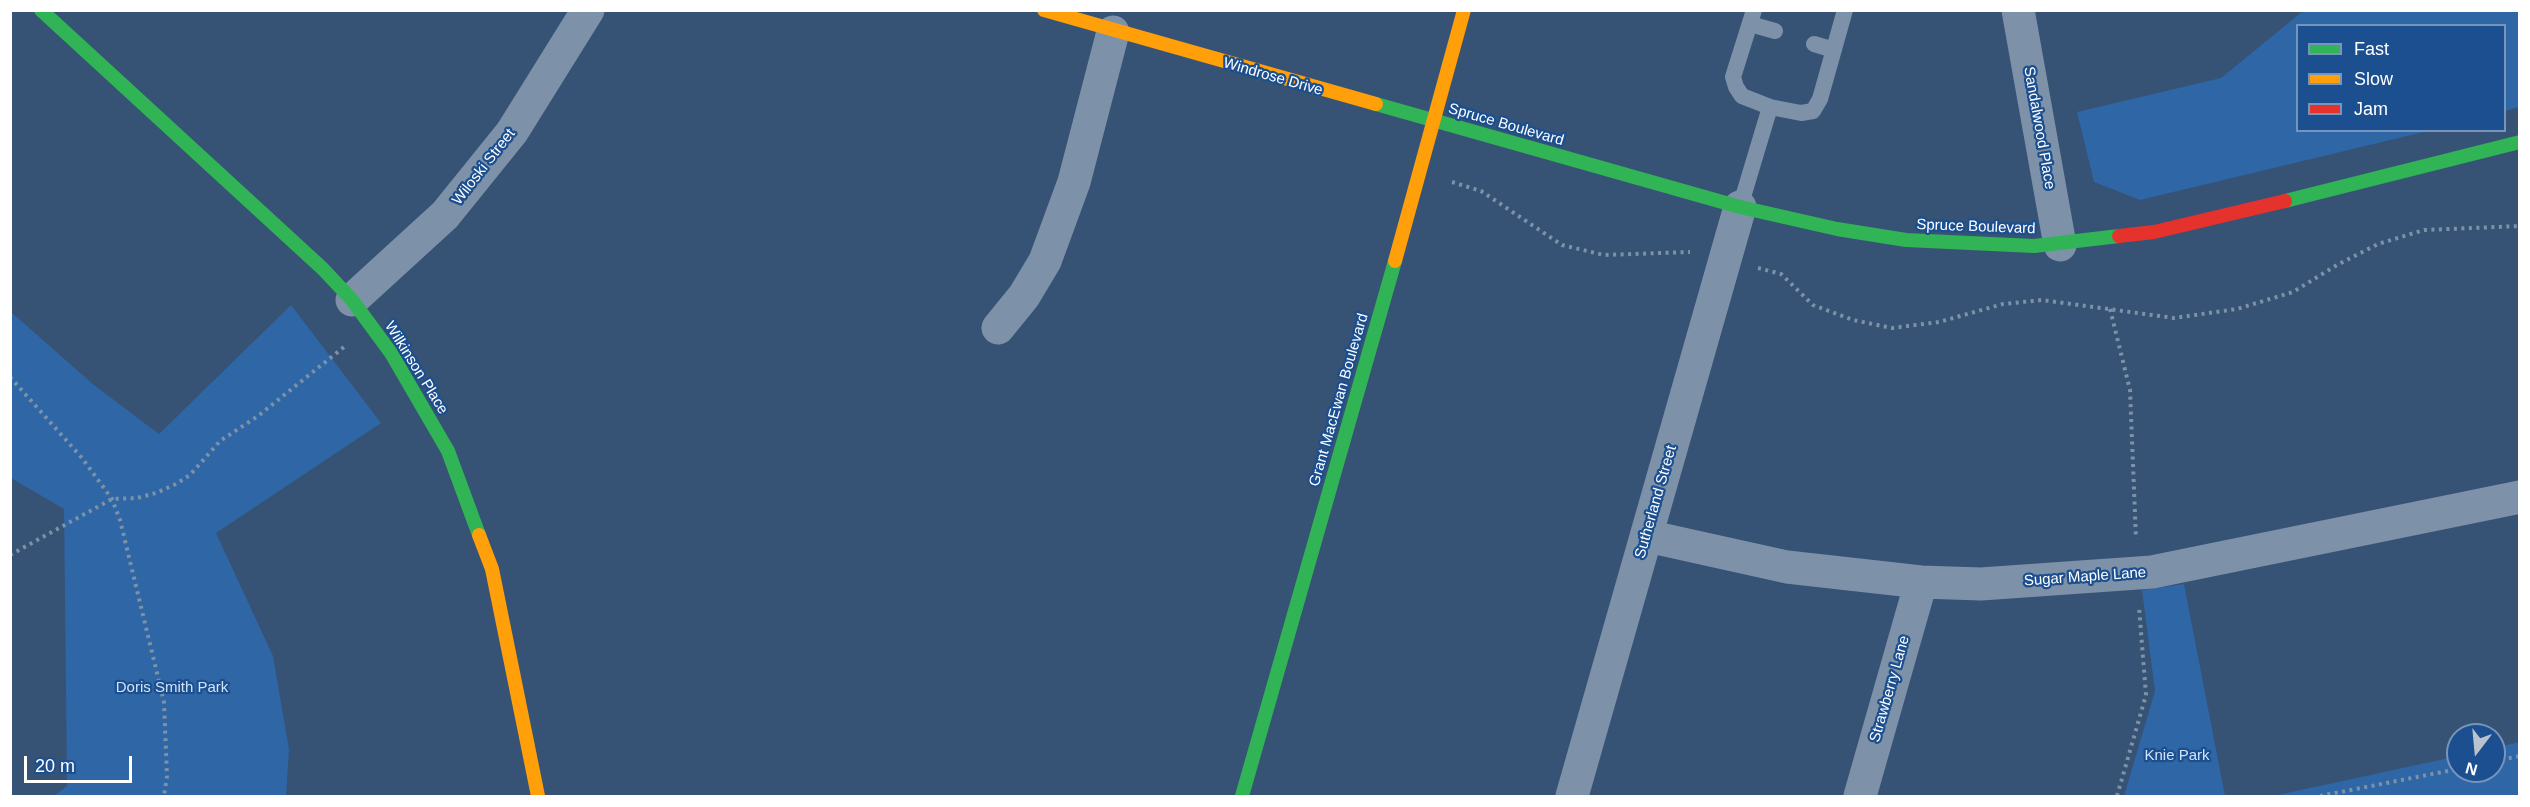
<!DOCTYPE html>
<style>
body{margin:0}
#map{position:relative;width:2530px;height:807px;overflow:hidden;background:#365274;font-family:Helvetica,sans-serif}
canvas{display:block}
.frame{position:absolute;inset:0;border:12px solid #fff;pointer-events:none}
.legend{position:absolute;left:2296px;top:24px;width:210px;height:108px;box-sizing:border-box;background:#1b4f8f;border:2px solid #7695bc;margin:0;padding:8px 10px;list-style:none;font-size:18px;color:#fff}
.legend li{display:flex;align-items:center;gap:12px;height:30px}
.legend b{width:30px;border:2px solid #7695bc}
.north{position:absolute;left:2446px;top:723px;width:60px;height:60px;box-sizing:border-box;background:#1b4f8f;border:2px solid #7695bc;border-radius:50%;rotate:196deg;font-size:16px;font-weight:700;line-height:24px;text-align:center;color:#fff}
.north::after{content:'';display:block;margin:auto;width:21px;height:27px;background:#b9c2ce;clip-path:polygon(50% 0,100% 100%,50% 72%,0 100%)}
.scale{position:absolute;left:24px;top:756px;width:108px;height:27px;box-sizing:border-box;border:3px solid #fff;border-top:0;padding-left:8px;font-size:18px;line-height:21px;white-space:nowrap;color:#fff;-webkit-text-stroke:4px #1b4f8f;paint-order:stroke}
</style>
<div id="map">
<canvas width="2530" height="807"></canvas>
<div class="frame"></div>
<ul class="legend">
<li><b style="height:8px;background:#30b455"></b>Fast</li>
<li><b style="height:8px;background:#ff9f0a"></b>Slow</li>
<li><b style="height:8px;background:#e5322d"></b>Jam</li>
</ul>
<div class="north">N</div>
<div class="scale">20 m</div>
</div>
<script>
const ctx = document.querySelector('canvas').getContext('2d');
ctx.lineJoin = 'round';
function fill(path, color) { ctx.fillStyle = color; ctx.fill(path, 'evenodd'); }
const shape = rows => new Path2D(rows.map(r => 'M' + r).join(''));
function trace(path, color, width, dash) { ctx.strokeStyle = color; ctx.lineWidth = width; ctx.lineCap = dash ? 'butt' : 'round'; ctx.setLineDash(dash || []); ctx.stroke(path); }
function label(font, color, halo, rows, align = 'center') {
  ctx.font = font + ' Helvetica,sans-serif'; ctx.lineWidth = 4.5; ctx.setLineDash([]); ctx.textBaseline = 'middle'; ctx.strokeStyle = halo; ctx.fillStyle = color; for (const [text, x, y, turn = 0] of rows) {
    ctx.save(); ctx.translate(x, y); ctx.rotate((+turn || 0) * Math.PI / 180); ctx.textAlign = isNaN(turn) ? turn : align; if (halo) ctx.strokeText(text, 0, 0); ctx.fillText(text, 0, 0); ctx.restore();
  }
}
fill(shape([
 [2303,11,2519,11,2519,107,2505,111,2504,26,2298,26,2298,130,2428,131,2140,200,2094,182,2077,112,2221,78],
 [291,305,381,423,216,533,273,656,289,749,286,796,54,796,67,786,64,509,11,478,11,312,94,385,159,434],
 [2184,584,2225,796,2124,796,2155,691,2142,590],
 [2519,742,2519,796,2273,796,2458,756,2458,771,2494,771,2494,748]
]), '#2f66a5');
trace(shape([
 [1452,182,1481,191,1562,245,1604,255,1690,252],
 [1758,268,1781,274,1813,305,1853,320,1892,328,1939,322,2003,304,2042,300,2174,318,2237,309,2293,292,2337,265,2378,244,2424,230,2520,226],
 [2110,309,2130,390,2136,539],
 [10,377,82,458,112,499,120,520,164,702,167,776,164,796],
 [10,555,112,499,137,498,156,493,176,484,190,475,220,441,258,416,344,347],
 [2494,761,2520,756],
 [2117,796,2146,695,2139,607],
 [2320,796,2458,769]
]), '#7d92a8', 4, [3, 4.5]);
trace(shape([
 [1754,10,1733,77,1736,87,1742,96,1770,107],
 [1750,24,1775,31],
 [1814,44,1834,50],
 [1740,207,1770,107,1801,113,1813,111,1820,99,1845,10]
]), '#7d92a8', 16);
trace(shape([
 [2018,10,2060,245],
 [352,300,445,215,512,132,588,10],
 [998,328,1024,296,1045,261,1074,182,1113,32],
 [1647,536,1787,567,1921,582,1981,584,2152,572,2520,497],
 [1572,796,1740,207],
 [1860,796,1921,582]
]), '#7d92a8', 33);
trace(shape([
 [41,10,323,269,352,300,391,353,448,451,479,535],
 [1376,104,1740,207,1837,229,1906,240,2034,246,2119,236],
 [2285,201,2520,142],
 [1242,796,1395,261]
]), '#30b455', 14);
trace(shape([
 [1044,10,1376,104],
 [1395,261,1464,10],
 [479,535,492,569,538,796]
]), '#ff9f0a', 14);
trace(shape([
 [2119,236,2154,232,2285,201]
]), '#e5322d', 14);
label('15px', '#fff', '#1b4f8f', [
 ["Windrose Drive",1273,77,16],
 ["Spruce Boulevard",1506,125,16],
 ["Sandalwood Place",2039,128,80],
 ["Wiloski Street",484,167,-52],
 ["Spruce Boulevard",1976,227,2],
 ["Wilkinson Place",416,368,58],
 ["Grant MacEwan Boulevard",1339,400,-74],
 ["Sutherland Street",1656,502,-74],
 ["Sugar Maple Lane",2085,577,-4],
 ["Strawberry Lane",1890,689,-74]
]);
label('15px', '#cfe3fa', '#1b4f8f', [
 ["Doris Smith Park",172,688],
 ["Knie Park",2177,756]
]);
</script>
